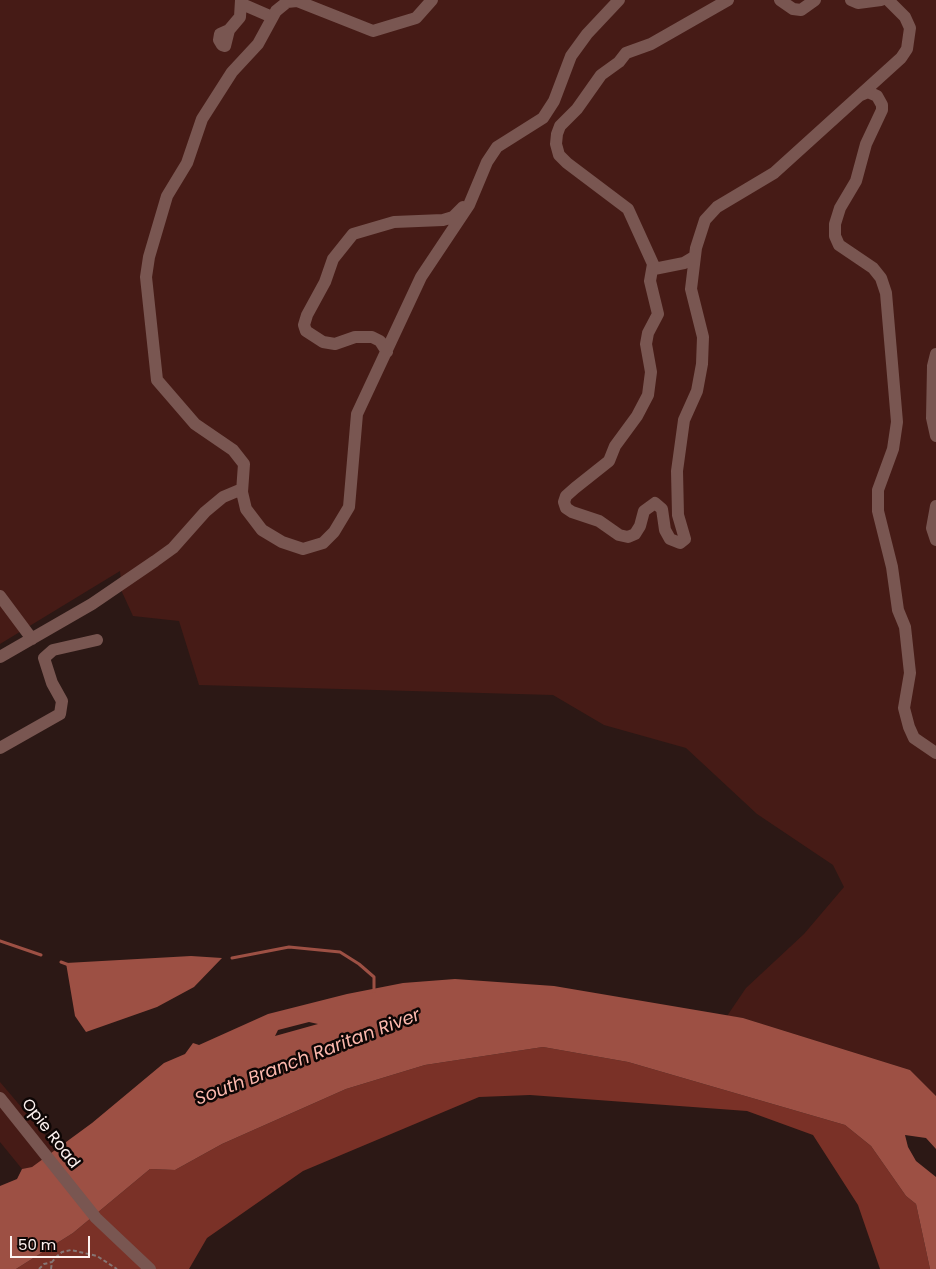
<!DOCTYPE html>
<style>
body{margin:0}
#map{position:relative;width:936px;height:1269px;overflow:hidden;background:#2c1815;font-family:Poppins,sans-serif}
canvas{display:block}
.scale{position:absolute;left:10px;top:1236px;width:80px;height:22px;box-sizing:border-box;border:2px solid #fef2f0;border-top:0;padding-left:6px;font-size:15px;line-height:18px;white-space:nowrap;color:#fef2f0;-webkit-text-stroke:4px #0e0605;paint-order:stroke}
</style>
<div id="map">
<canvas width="936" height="1269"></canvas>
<div class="scale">50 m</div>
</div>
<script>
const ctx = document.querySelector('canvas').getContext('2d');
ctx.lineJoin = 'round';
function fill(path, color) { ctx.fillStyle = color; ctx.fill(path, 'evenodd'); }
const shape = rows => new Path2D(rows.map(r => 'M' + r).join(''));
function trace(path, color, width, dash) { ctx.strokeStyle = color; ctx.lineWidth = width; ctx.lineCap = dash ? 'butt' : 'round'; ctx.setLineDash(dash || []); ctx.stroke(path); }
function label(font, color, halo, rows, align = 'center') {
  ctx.font = font + ' Poppins,sans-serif'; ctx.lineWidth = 5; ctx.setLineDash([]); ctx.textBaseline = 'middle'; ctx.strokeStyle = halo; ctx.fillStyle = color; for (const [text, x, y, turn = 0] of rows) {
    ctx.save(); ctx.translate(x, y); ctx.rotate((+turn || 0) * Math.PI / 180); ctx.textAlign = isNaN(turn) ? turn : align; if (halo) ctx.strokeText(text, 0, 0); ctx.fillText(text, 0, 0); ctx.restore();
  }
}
fill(shape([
 [0,0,936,0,936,1096,910,1070,743,1018,727,1016,746,988,804,934,844,887,833,865,757,814,686,748,604,725,553,695,199,685,179,621,133,616,122,592,120,571,0,644],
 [0,1082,57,1149,32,1167,22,1169,0,1142]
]), '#461b16');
fill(shape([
 [543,1047,628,1062,845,1125,871,1146,906,1196,916,1204,930,1269,880,1269,858,1205,813,1135,747,1111,530,1095,479,1097,303,1171,207,1238,189,1269,16,1269,73,1233,150,1169,175,1170,222,1144,346,1089,425,1065]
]), '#7a3127');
fill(shape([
 [191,956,222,958,194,987,157,1007,86,1032,75,1016,66,963],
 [455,979,554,986,743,1018,910,1070,936,1096,936,1149,926,1138,905,1135,908,1147,916,1161,936,1177,936,1269,930,1269,916,1204,906,1196,871,1146,845,1125,628,1062,543,1047,425,1065,346,1089,222,1144,175,1170,150,1169,73,1233,16,1269,0,1269,0,1186,17,1179,22,1169,32,1167,92,1123,164,1063,185,1054,193,1043,199,1045,268,1014,347,994,403,983],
 [309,1022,318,1024,275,1036,278,1030]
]), '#9d5044');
trace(shape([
 [0,941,41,955],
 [232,958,289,947,340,952,359,964,374,977,374,991],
 [61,962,69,965]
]), '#9d5044', 3);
trace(shape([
 [39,1269,44,1264,52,1262],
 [51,1269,52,1262,56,1257,62,1252,71,1250,97,1256,117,1269]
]), '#877674', 2, [4, 2.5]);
trace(shape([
 [432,0,416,18,373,31,297,1,287,2,276,11,258,44,232,72,202,119,187,163,167,196,149,257,146,277,157,380,195,424,233,450,244,464,242,492,246,509,262,530,282,542,303,549,323,543,334,532,349,507,357,414,421,277,469,205,487,162,497,147,543,118,554,101,571,56,587,34,619,0],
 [728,0,651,44,626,53,619,62,601,75,577,109,560,126,557,134,556,144,559,155,567,163,628,209,653,264,650,281,658,314,648,333,646,344,651,372,648,395,637,416,615,446,609,461,575,488,566,496,564,502,566,508,572,512,599,521,619,535,628,537,635,534,640,526,644,511,655,503,662,509,665,530,670,539,680,543,685,539,678,515,677,471,684,420,697,391,702,364,703,337,691,289,696,248,705,220,717,207,774,173,901,58,907,49,910,28,905,17,888,0],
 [780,0,793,9,801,10,815,0],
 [851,0,858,3,881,0],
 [242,4,272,17],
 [229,30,220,34,219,40,222,45,225,46,229,30,240,17,241,0],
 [861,95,868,92,877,96,882,105,882,110,866,144,856,181,840,208,835,224,835,236,839,245,873,268,881,278,886,293,897,422,893,449,878,490,878,511,892,567,898,610,905,627,910,673,904,708,909,727,914,738,936,753],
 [654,269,684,263,694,257],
 [387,352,380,341,372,337,355,337,335,344,323,342,306,331,304,325,307,315,325,282,333,259,353,234,394,222,443,220,453,217,463,207],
 [936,354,933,366,932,418,936,436],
 [936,506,932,528,936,540],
 [0,596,32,639],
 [0,657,92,604,155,561,173,548,205,512,223,497,242,489],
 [0,748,60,714,62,701,52,683,44,658,53,650,97,640],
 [0,1098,96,1218,150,1269]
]), '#795651', 12);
label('16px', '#fef2f0', '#0e0605', [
 ["Opie Road",50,1134,52]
]);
label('italic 18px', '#fcb8ad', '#0e0605', [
 ["South Branch Raritan River",308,1058,-21]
]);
</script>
